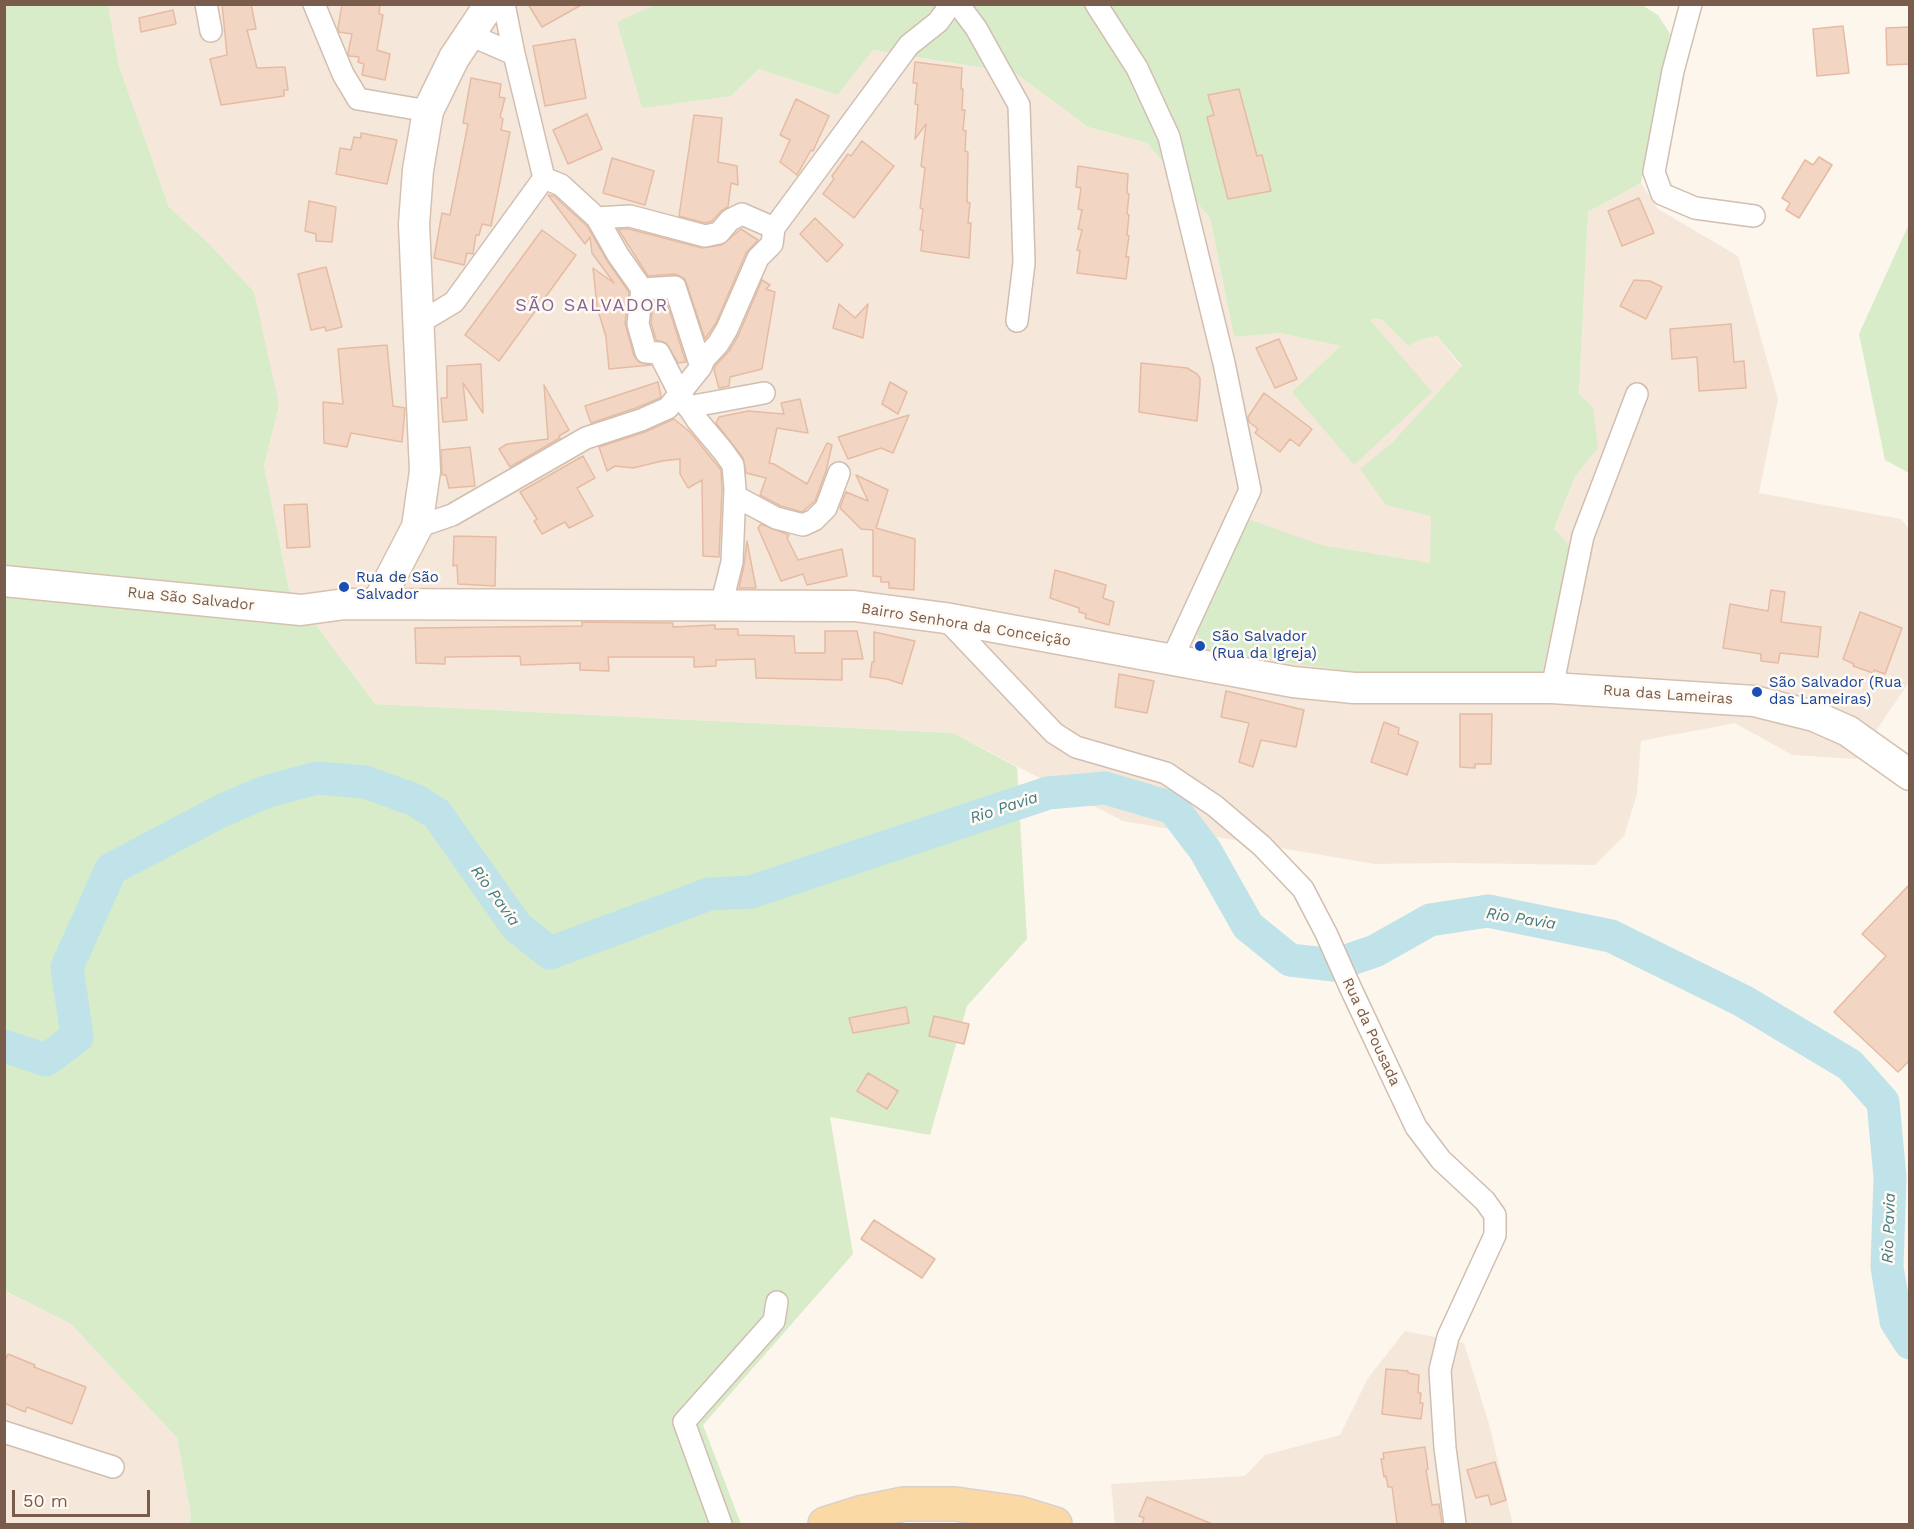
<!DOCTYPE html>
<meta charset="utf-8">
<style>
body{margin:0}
#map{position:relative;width:1914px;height:1529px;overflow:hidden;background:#fdf6ec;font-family:"Work Sans",sans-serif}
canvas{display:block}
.frame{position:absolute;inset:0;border:6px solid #7a5c4d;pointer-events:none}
.scale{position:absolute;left:12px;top:1490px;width:138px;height:27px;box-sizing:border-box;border:3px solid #7a5c4d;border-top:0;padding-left:8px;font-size:18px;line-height:21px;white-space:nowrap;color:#7a5c4d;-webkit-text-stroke:4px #fffaf3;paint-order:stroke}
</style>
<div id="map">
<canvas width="1914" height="1529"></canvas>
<div class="frame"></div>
<div class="scale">50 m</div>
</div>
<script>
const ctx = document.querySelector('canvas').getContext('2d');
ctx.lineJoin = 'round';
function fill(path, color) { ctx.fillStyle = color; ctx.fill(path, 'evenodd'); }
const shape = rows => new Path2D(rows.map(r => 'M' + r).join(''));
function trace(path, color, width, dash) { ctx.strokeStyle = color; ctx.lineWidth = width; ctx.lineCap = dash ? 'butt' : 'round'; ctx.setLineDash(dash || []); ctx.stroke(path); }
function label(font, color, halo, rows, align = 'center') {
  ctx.font = font + ' "Work Sans",sans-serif'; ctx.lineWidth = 5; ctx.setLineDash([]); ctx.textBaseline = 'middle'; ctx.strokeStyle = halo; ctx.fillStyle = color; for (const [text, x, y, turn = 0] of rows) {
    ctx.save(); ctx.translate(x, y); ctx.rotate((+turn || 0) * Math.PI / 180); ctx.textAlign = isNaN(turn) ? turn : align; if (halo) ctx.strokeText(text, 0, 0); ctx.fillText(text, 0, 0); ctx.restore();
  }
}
fill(shape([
 [108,5,657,5,617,22,731,96,759,69,838,95,873,50,1015,73,1088,127,1147,143,1210,218,1234,337,1280,333,1342,346,1365,321,1381,319,1408,346,1423,339,1437,336,1478,389,1508,456,1487,494,1565,540,1554,530,1576,475,1598,447,1579,394,1588,212,1641,183,1658,209,1738,256,1778,399,1759,493,1901,519,1909,529,1909,682,1857,759,1792,755,1735,723,1641,741,1637,794,1624,836,1595,865,1450,863,1374,864,1123,821,953,733,375,704,289,589,264,465,279,405,206,241,169,207,119,66],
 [4,1291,71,1324,177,1438,191,1515,189,1524,5,1524],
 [1405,1331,1464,1343,1489,1424,1512,1521,1511,1524,1115,1524,1111,1484,1245,1476,1265,1455,1340,1435,1368,1378]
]), '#f5e8da');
fill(shape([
 [657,4,1640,4,1658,15,1670,34,1641,183,1588,212,1579,394,1593,407,1598,448,1576,475,1554,529,1565,540,1571,549,1568,576,1561,588,1541,676,1411,680,1207,651,1197,635,1203,617,1248,519,1321,545,1430,563,1431,516,1386,505,1360,469,1393,442,1462,366,1437,336,1423,339,1408,346,1381,319,1370,320,1432,392,1354,465,1292,392,1341,346,1280,333,1234,337,1210,218,1147,143,1088,127,1015,73,873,50,838,95,759,69,731,96,642,108,617,22],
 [4,5,108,5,119,66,169,207,206,241,254,292,279,405,264,465,289,589,375,704,953,733,1017,767,1027,939,967,1006,930,1135,830,1117,853,1254,703,1425,741,1524,189,1524,191,1515,177,1438,71,1324,5,1291],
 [1909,225,1910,225,1909,473,1885,460,1859,334,1908,226]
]), '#d8ecc9');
trace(shape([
 [4,1046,46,1060,77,1037,67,967,111,869,221,811,265,792,317,778,365,782,415,800,437,814,517,927,550,953,709,894,751,892,1048,793,1105,788,1173,808,1205,850,1248,926,1290,960,1334,965,1375,951,1430,920,1488,911,1611,936,1743,1001,1850,1065,1883,1102,1890,1177,1887,1267,1896,1321,1910,1343]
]), '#bfe3e8', 33);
const building = shape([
 [222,4,251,4,256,29,247,30,257,68,285,67,288,90,284,90,284,96,221,105,210,59,227,55,222,4],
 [342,4,380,4,379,14,383,15,377,50,390,54,385,80,362,75,364,64,358,62,359,57,349,56,348,53,352,34,339,32,338,28,342,4],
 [528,4,583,4,542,27,528,4],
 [173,10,176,24,141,32,139,18,173,10],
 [1843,26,1849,73,1817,76,1813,29,1843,26],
 [1910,27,1910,64,1887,65,1886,28,1910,27],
 [575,39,586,98,545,106,533,46,575,39],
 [915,62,962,68,961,89,963,89,962,110,965,110,963,130,966,131,965,151,968,152,967,202,970,203,968,223,971,223,969,258,921,251,923,230,920,230,923,209,920,208,925,168,921,166,926,124,915,139,918,105,915,104,917,83,913,83,915,62],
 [471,78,501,84,499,97,505,98,500,117,503,119,501,130,510,132,491,226,482,224,479,235,476,235,473,254,467,253,464,265,434,258,442,213,450,215,468,124,463,123,471,78],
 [1239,89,1257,156,1262,155,1271,191,1228,199,1207,117,1214,115,1208,95,1239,89],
 [796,99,829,116,813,151,811,150,797,175,780,162,790,140,780,135,796,99],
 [587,114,602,149,568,164,553,130,587,114],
 [694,115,722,118,718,162,737,166,738,185,731,183,728,207,721,211,712,221,705,223,679,216,694,115],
 [361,133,397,140,387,184,336,174,340,148,351,150,354,137,361,138,361,133],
 [862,141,894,166,854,218,823,194,834,179,832,176,848,154,851,156,862,141],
 [1819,157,1832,165,1799,218,1786,210,1790,203,1782,198,1805,160,1813,165,1819,157],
 [612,158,654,171,645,205,603,193,612,158],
 [1078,166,1128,174,1127,193,1129,194,1127,214,1129,215,1127,235,1129,236,1126,257,1129,257,1126,279,1077,273,1080,251,1077,250,1082,230,1078,229,1082,210,1078,209,1081,188,1076,187,1078,166],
 [548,195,554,196,587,226,608,262,629,292,625,323,634,356,639,362,651,365,609,369,606,337,597,307,593,268,614,283,592,253,590,237,585,244,548,195],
 [1639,198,1654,233,1622,246,1608,211,1639,198],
 [309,201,336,207,332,242,316,241,316,234,305,231,309,201],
 [815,218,843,245,827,262,800,234,815,218],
 [618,229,629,229,702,248,722,245,741,229,758,240,746,253,716,323,705,339,685,279,675,274,648,276,618,229],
 [542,230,576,255,499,361,465,335,542,230],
 [326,267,342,327,326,331,325,327,311,330,298,274,326,267],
 [762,280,770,285,766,289,775,292,762,369,730,377,729,386,719,388,714,370,715,366,729,351,738,336,762,280],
 [1634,280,1650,281,1662,287,1646,319,1620,306,1634,280],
 [666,300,686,362,678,363,666,343,656,340,651,323,653,301,666,300],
 [839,304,855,318,868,304,863,338,833,328,839,304],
 [1731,324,1734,362,1744,361,1746,388,1699,391,1697,357,1672,359,1670,329,1731,324],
 [1279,339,1297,379,1275,388,1256,348,1279,339],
 [387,345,393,406,405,408,402,442,351,433,347,447,324,443,323,402,343,404,338,349,387,345],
 [1141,363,1187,368,1197,374,1200,378,1200,385,1197,421,1139,412,1141,363],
 [481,364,483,413,463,383,467,420,443,422,441,398,447,398,447,366,481,364],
 [658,382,661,396,660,398,636,408,591,423,585,406,658,382],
 [890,382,907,392,898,414,882,404,890,382],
 [544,385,569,430,559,436,560,438,510,467,499,449,507,444,548,439,544,385],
 [1264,393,1312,429,1299,446,1290,439,1280,452,1255,433,1258,429,1249,422,1248,417,1264,393],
 [800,399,808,433,777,428,769,463,774,464,807,484,827,443,832,445,826,471,815,501,802,512,781,506,760,495,766,478,746,473,743,458,716,423,719,417,748,411,784,414,781,403,800,399],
 [909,415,893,453,881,448,848,459,838,437,909,415],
 [674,419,690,432,721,470,722,489,719,557,703,556,702,480,688,488,680,474,680,459,662,461,633,468,615,466,607,471,599,447,645,432,674,419],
 [470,447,475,486,449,488,446,475,442,475,441,450,470,447],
 [583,456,595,478,577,488,593,516,569,528,565,522,542,534,534,521,537,519,520,492,583,456],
 [856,475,888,490,876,528,915,539,914,590,889,588,889,582,881,582,881,577,873,576,873,530,861,529,840,508,846,492,868,501,856,475],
 [307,504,310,547,287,548,284,505,307,504],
 [761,524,789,535,787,538,798,560,842,549,847,576,807,585,803,574,781,581,758,528,761,524],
 [454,536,496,537,495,586,458,584,457,565,453,566,454,536],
 [747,541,756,588,739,588,744,565,747,541],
 [1055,570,1106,585,1103,598,1114,602,1109,625,1085,618,1086,614,1079,612,1079,608,1050,598,1055,570],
 [1771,590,1785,592,1781,622,1821,627,1818,657,1780,653,1778,663,1761,661,1761,654,1723,648,1730,604,1768,611,1771,590],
 [1860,612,1902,628,1885,674,1874,670,1873,673,1853,666,1854,664,1843,659,1860,612],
 [582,622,673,623,673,627,715,625,715,629,738,629,738,635,794,636,795,653,825,653,825,631,857,631,863,659,842,659,842,680,756,678,755,659,716,660,716,666,694,667,694,657,608,657,609,671,580,670,580,663,521,665,520,656,445,657,445,664,416,663,415,628,582,626,582,622],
 [874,632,915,641,902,684,887,679,870,677,872,662,874,662,874,632],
 [1119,674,1154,681,1147,713,1115,707,1119,674],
 [1226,691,1304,710,1296,747,1261,740,1253,767,1239,762,1249,723,1221,717,1226,691],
 [1460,714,1492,714,1491,764,1475,764,1475,768,1460,767,1460,714],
 [1384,722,1399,728,1398,734,1418,742,1407,775,1371,762,1384,722],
 [1910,884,1910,1060,1898,1072,1834,1012,1886,956,1862,934,1910,884],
 [906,1007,909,1023,853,1033,849,1018,906,1007],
 [934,1016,969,1024,964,1044,929,1036,934,1016],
 [868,1073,898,1091,887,1109,857,1091,868,1073],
 [874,1220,935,1259,922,1278,861,1239,874,1220],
 [8,1354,35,1365,34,1367,86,1387,72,1424,27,1407,25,1412,4,1403,4,1362,8,1354],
 [1386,1369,1408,1371,1408,1373,1419,1375,1418,1393,1421,1393,1420,1403,1423,1403,1421,1419,1382,1414,1386,1369],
 [1425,1447,1428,1469,1426,1470,1432,1505,1439,1504,1442,1524,1397,1524,1392,1487,1388,1487,1386,1476,1384,1477,1381,1459,1384,1459,1383,1453,1425,1447],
 [1495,1462,1506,1500,1491,1505,1488,1495,1476,1498,1467,1470,1495,1462],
 [1147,1497,1212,1524,1142,1524,1144,1518,1139,1516,1147,1497]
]);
fill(building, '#f3d5c3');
trace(building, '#e6bba3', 1.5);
const street = shape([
 [206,4,211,31],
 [314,4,343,74,358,99,428,111],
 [958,4,976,28,1019,105,1024,263,1017,321],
 [1096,4,1137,68,1169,137,1224,363,1250,490,1172,659],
 [1691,4,1673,71,1654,172,1662,194,1695,208,1754,216],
 [470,35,514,54],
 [544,178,561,185,597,218,630,216,705,236,719,233,730,220,742,214,774,228,909,45,938,22,951,4],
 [597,218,618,255,642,289,638,324,646,352,659,353,680,394,697,420,723,451,733,465,735,489,732,562,721,606],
 [642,289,675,287,701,367],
 [419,323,454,302,544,178,514,54,504,4],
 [688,407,764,393],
 [735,496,776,518,803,525,814,520,826,508,839,473],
 [417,527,452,515,586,438,641,420,668,408,701,367,704,359,718,344,727,329,758,258,772,244,774,228],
 [945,618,1054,733,1076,747,1166,773,1215,806,1262,846,1303,889,1326,933,1351,989,1416,1127,1441,1160,1485,1201,1495,1215,1495,1235,1448,1337,1440,1370,1445,1448,1455,1524],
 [1552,688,1583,536,1637,394],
 [4,1432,113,1467],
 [721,1524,684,1422,774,1321,777,1302]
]);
const secondary = shape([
 [4,581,301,610,345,604,854,606,945,618,1293,682,1354,688,1552,688,1754,701,1814,716,1848,731,1910,775],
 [377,604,417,527,425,471,414,224,418,170,428,111,454,58,490,4]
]);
const primary = shape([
 [825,1524,860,1513,904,1504,955,1504,1019,1513,1055,1524]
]);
trace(street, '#d1beb0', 24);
trace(secondary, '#d6c0b0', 33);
trace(primary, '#dad1cd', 36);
trace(street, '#fff', 21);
trace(secondary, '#fff', 30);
trace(primary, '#fbd9a5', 33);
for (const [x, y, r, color] of [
 [344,587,6,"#1a4fb4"],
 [1200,646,6,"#1a4fb4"],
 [1757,692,6,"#1a4fb4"]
]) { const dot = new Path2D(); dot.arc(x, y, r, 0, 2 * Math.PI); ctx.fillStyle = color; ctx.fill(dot); trace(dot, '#fffaf3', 2); }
label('15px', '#164399', '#fffaf3', [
 ["Rua de São",356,578],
 ["Salvador",356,595],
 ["São Salvador",1212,637],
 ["(Rua da Igreja)",1212,654],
 ["São Salvador (Rua",1769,683],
 ["das Lameiras)",1769,700]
], 'left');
label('15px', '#7a5c4d', '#fffaf3', [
 ["Rua São Salvador",191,599,6],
 ["Bairro Senhora da Conceição",966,625,9],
 ["Rua das Lameiras",1668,695,4],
 ["Rua da Pousada",1371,1032,65]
]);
label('italic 16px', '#437c86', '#fffaf3', [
 ["Rio Pavia",1004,808,-18],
 ["Rio Pavia",495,896,54],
 ["Rio Pavia",1521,919,9],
 ["Rio Pavia",1889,1228,-88]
]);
ctx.letterSpacing = '1.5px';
label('18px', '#846695', '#fffaf3', [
 ["SÃO SALVADOR",592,306]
]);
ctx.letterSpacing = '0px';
</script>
